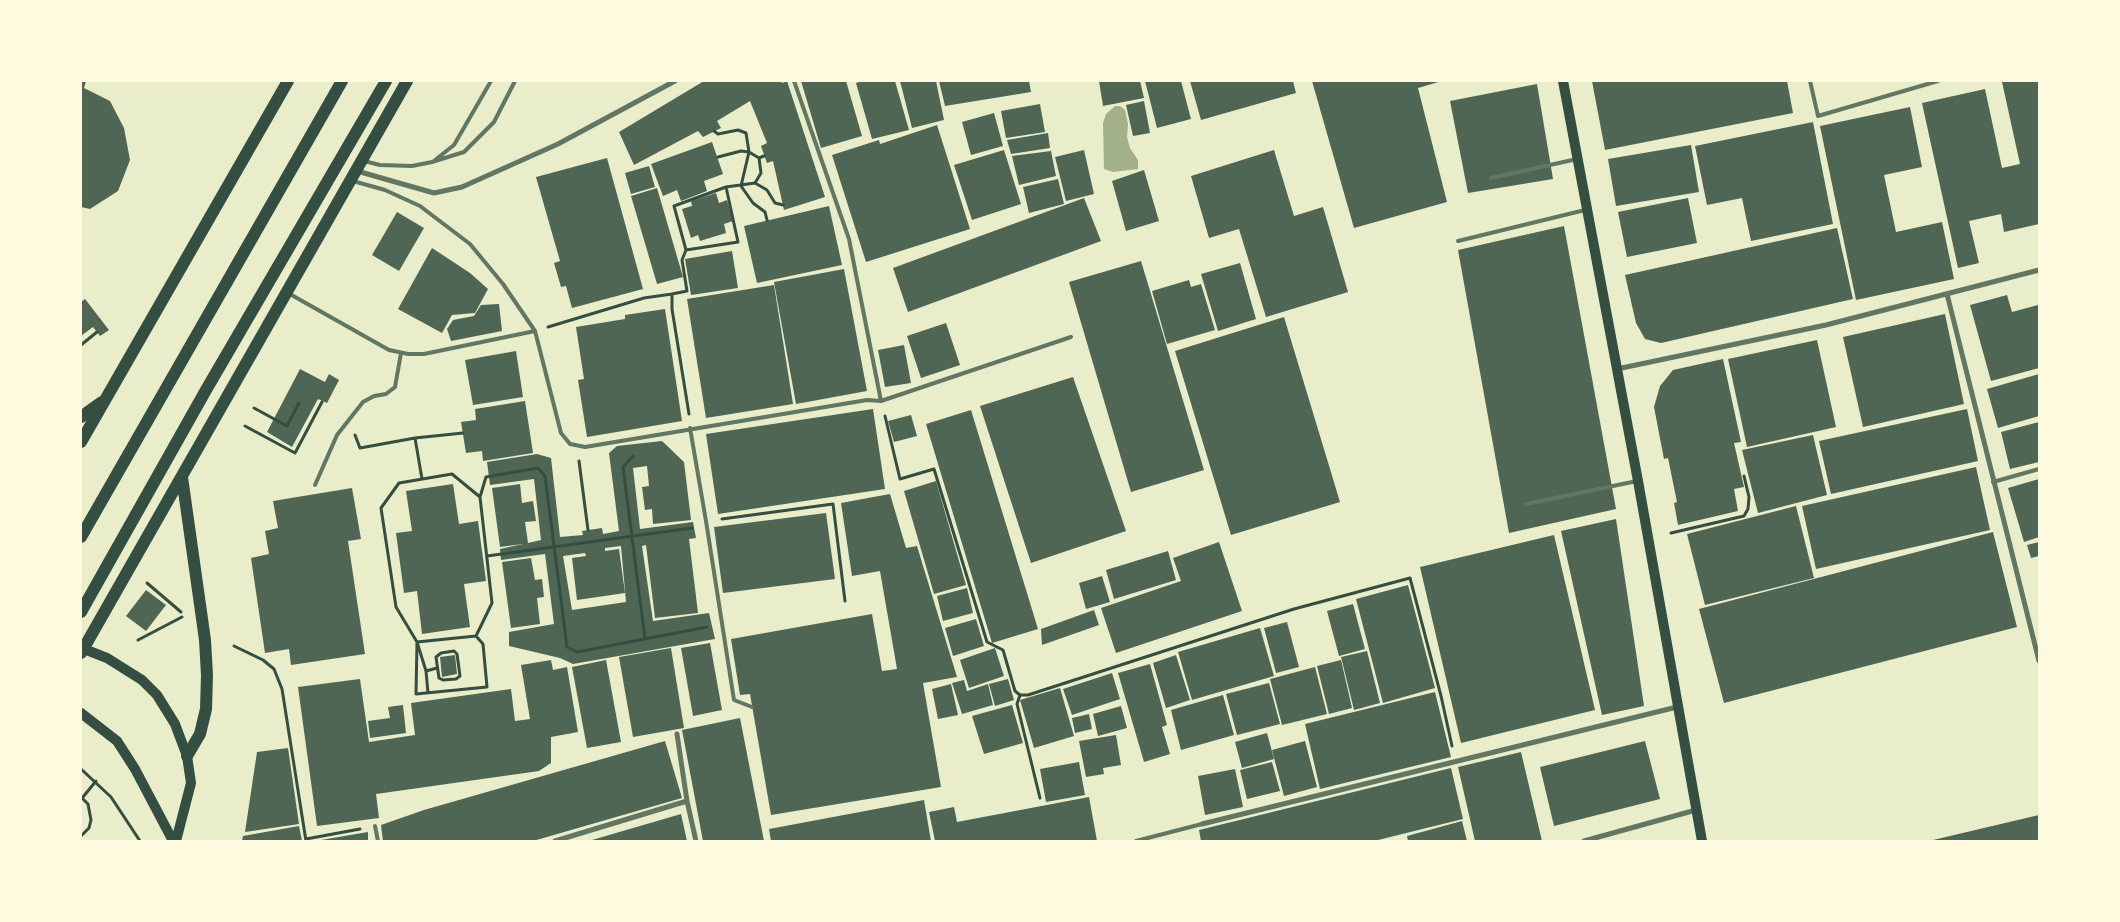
<!DOCTYPE html>
<style>
body{margin:0}
#map{position:relative;width:2120px;height:922px;overflow:hidden;background:#e9edc9;font-family:Jost,sans-serif}
canvas{display:block}
.frame{position:absolute;inset:0;border:82px solid #fefae0;pointer-events:none}
</style>
<div id="map">
<canvas width="2120" height="922"></canvas>
<div class="frame"></div>
</div>
<script>
const ctx = document.querySelector('canvas').getContext('2d');
ctx.lineJoin = 'round';
function fill(path, color) { ctx.fillStyle = color; ctx.fill(path, 'evenodd'); }
const shape = rows => new Path2D(rows.map(r => 'M' + r).join(''));
function trace(path, color, width, dash) { ctx.strokeStyle = color; ctx.lineWidth = width; ctx.lineCap = dash ? 'butt' : 'round'; ctx.setLineDash(dash || []); ctx.stroke(path); }
fill(shape([
 [1115,106,1120,106,1125,110,1128,124,1127,137,1130,148,1138,160,1138,169,1113,172,1104,169,1103,123,1106,114]
]), '#a3b18a');
fill(shape([
 [81,81,86,81,84,88,110,101,124,128,130,160,118,191,90,209,81,207],
 [704,81,781,81,782,83,787,81,825,197,784,210,773,161,767,163,761,146,767,143,750,101,717,121,721,128,703,137,698,131,634,165,619,132],
 [801,81,846,81,862,136,821,148],
 [862,81,895,81,909,130,872,139,856,83],
 [900,81,936,81,944,120,912,128],
 [939,81,1029,81,1031,92,945,106],
 [1099,81,1140,81,1144,98,1103,106],
 [1145,81,1181,81,1191,119,1157,128],
 [1190,81,1293,81,1296,93,1201,120],
 [1312,81,1442,81,1418,88,1447,202,1354,228],
 [1592,81,1787,81,1793,113,1605,150],
 [2039,81,2039,224,2004,232,2001,214,1969,221,1979,263,1958,268,1922,103,1985,89,2002,168,2020,164,2002,82],
 [1537,84,1553,179,1468,193,1450,101],
 [1144,101,1150,133,1133,136,1126,105],
 [1040,104,1045,132,1006,138,1001,111],
 [1910,107,1922,167,1884,175,1896,232,1942,222,1954,279,1856,300,1820,126],
 [994,113,1003,146,971,155,962,122],
 [1813,122,1833,224,1751,241,1742,198,1707,205,1695,146],
 [937,125,970,229,866,262,832,155,879,140,880,144],
 [1048,133,1050,148,1011,154,1007,140],
 [712,142,723,174,704,181,707,191,681,201,677,190,663,196,651,164],
 [1691,145,1699,192,1616,206,1608,159],
 [1004,150,1021,204,972,220,954,165],
 [1084,150,1094,194,1066,201,1055,157],
 [1274,150,1294,216,1323,207,1348,292,1266,317,1239,229,1209,238,1191,176],
 [1051,151,1056,176,1019,185,1012,156],
 [607,158,643,289,572,308,566,286,561,287,554,263,560,261,536,177],
 [649,166,655,187,631,194,625,173],
 [1144,170,1159,221,1126,231,1112,181],
 [1058,179,1064,204,1029,213,1023,187],
 [657,188,683,277,657,284,631,196],
 [716,193,719,203,727,200,733,221,724,224,726,233,700,241,698,235,691,238,682,209,692,206,691,201],
 [1084,198,1101,241,908,312,893,268],
 [1688,198,1697,243,1627,257,1618,212],
 [829,206,842,265,757,283,744,226],
 [397,212,424,228,399,271,372,255],
 [1564,226,1616,509,1509,533,1458,250],
 [1837,228,1853,299,1661,343,1645,339,1636,323,1625,275],
 [432,248,470,273,488,289,475,313,452,315,442,333,398,309],
 [732,251,738,288,691,295,685,259],
 [1141,261,1204,470,1131,492,1069,282],
 [1240,263,1256,319,1218,331,1201,274],
 [844,269,867,391,796,404,774,282],
 [1189,280,1191,287,1201,284,1215,330,1167,344,1152,291],
 [774,285,793,404,706,418,687,299],
 [2007,295,2012,312,2038,305,2039,368,1991,381,1970,305],
 [85,299,109,330,100,336,93,327,81,336,81,302],
 [499,304,502,331,451,341,447,329,453,320,474,316,481,305],
 [665,309,682,421,587,437,578,380,584,379,576,327,625,319,625,315],
 [1945,314,1964,404,1863,427,1843,337],
 [1284,317,1340,502,1231,535,1175,351],
 [946,323,960,365,921,378,907,336],
 [1817,340,1836,427,1747,447,1728,359],
 [904,345,911,383,885,387,878,350],
 [516,351,523,397,473,405,465,360],
 [1723,359,1741,442,1734,443,1744,487,1734,489,1738,511,1678,525,1674,503,1677,502,1668,458,1664,459,1654,407,1660,386,1673,370],
 [300,369,325,382,329,374,339,380,327,403,318,399,292,447,267,432],
 [2039,374,2039,416,1998,428,1987,389],
 [1073,377,1126,531,1031,563,980,406],
 [525,401,533,453,483,461,482,451,466,453,461,422,476,420,475,409],
 [873,409,885,489,718,514,706,434],
 [1967,409,1978,461,1831,494,1819,441],
 [971,410,1038,629,992,643,926,424],
 [911,415,917,436,894,442,888,421],
 [2039,422,2039,462,2010,469,2001,432],
 [1813,435,1827,495,1758,513,1742,450],
 [662,441,684,462,691,520,653,524,652,509,645,510,642,487,649,486,647,466,633,468,640,529,693,522,696,538,689,539,698,613,655,618,646,545,642,546,653,621,709,613,715,639,573,664,560,658,509,646,509,632,554,624,545,554,501,560,500,549,523,544,500,547,492,488,520,484,522,503,533,501,536,521,525,522,528,543,541,540,534,479,490,485,487,462,537,454,551,458,560,537,583,535,582,531,602,528,603,534,619,531,609,453,617,446],
 [621,546,626,602,572,610,563,556,585,553,586,556,572,558,577,600,625,593,619,549,605,551,605,548],
 [1976,467,1990,530,1816,569,1802,506],
 [2039,479,2039,537,2024,542,2008,488],
 [936,481,966,585,934,594,904,491],
 [453,484,459,524,478,521,486,581,464,584,470,627,422,634,417,591,404,593,396,533,412,531,406,491],
 [352,488,361,539,348,541,365,654,291,665,289,649,265,653,251,558,269,554,265,531,278,528,273,501],
 [890,494,906,548,917,546,957,677,923,683,941,787,771,815,750,694,740,695,731,639,872,614,882,671,897,669,880,571,852,576,841,503],
 [1796,506,1814,578,1705,605,1687,534],
 [826,513,835,579,723,593,714,527],
 [1616,519,1644,706,1602,715,1561,531],
 [1993,532,2017,627,1724,703,1699,609],
 [1554,535,1595,710,1461,743,1420,567],
 [1219,542,1242,611,1116,653,1101,608,1181,581,1173,558],
 [2039,542,2039,556,2031,558,2027,545],
 [1168,551,1176,580,1114,599,1106,570],
 [531,558,535,580,542,579,544,597,537,598,540,624,511,628,502,562],
 [1102,576,1110,602,1086,609,1079,583],
 [1408,585,1435,688,1383,703,1356,599],
 [967,588,973,613,943,621,937,596],
 [146,590,166,605,146,631,126,616],
 [1353,604,1365,649,1339,656,1327,611],
 [1094,610,1099,625,1042,645,1041,629],
 [976,619,984,646,953,656,945,628],
 [1287,622,1299,667,1276,673,1264,628],
 [1260,628,1274,676,1192,700,1178,652],
 [710,643,722,710,693,716,681,648],
 [671,648,684,728,633,737,619,657],
 [995,648,1004,676,969,688,960,660],
 [1367,651,1380,703,1354,710,1341,657],
 [455,655,457,674,442,677,440,657],
 [1176,655,1190,700,1166,708,1153,663],
 [551,660,553,670,567,667,578,732,551,737,551,763,539,771,376,794,379,818,317,826,298,687,360,679,369,742,415,735,411,703,511,689,515,721,530,719,521,665],
 [606,660,621,742,587,748,572,667],
 [1341,660,1352,708,1329,714,1317,666],
 [1150,664,1167,725,1162,727,1170,754,1144,762,1118,673],
 [1315,667,1327,714,1282,725,1270,679],
 [1112,673,1120,699,1072,715,1063,689],
 [1008,679,1014,700,995,706,989,684],
 [964,680,967,691,988,684,993,705,962,714,952,683],
 [1269,683,1280,724,1237,735,1226,694],
 [951,684,958,715,938,719,932,689],
 [1060,688,1074,736,1034,748,1020,700],
 [1435,692,1451,757,1320,789,1305,724],
 [1223,695,1234,735,1181,750,1171,710],
 [403,705,406,733,370,738,368,721,390,718,388,707],
 [1012,705,1023,743,984,754,972,716],
 [1121,706,1127,728,1098,736,1093,714],
 [1089,714,1092,729,1075,733,1072,718],
 [740,718,764,841,703,841,682,730],
 [1267,733,1274,759,1242,768,1235,742],
 [1116,735,1121,765,1103,768,1104,774,1086,777,1079,741],
 [665,741,682,798,533,841,383,841,381,825,424,810],
 [1305,741,1317,787,1284,796,1272,750],
 [1645,741,1660,799,1554,826,1540,767],
 [288,748,299,824,245,832,257,752],
 [1521,752,1542,841,1475,841,1458,767],
 [1079,762,1085,795,1046,802,1040,769],
 [1272,762,1280,791,1247,799,1240,770],
 [1451,768,1463,819,1374,841,1201,841,1199,830],
 [1235,769,1243,807,1205,815,1198,776],
 [1089,797,1097,841,935,841,929,812,954,807,957,822],
 [924,800,931,841,771,841,769,829],
 [681,814,687,841,592,841,592,840],
 [2039,815,2039,841,1933,841,1933,840],
 [1462,821,1467,841,1408,841,1407,836],
 [299,826,302,841,242,841,243,836],
 [368,832,368,841,322,841,321,840]
]), '#4f6655');
trace(shape([
 [714,131,718,134,738,130,746,133,749,152,741,186,753,203,765,212,767,220],
 [718,157,741,151,749,152,759,158],
 [755,183,767,190,775,203,783,205],
 [726,187,755,183,761,173,759,158,764,156],
 [672,294,687,291,682,260,686,250,674,206,726,187,738,242,686,250],
 [548,327,644,298,672,294,672,309,689,414],
 [81,345,97,332],
 [254,408,287,426,299,403],
 [885,416,900,479,934,469,987,642,1003,650,1015,691,1020,695,1028,695,1294,609,1410,578,1441,696,1452,746],
 [245,426,295,453,322,402],
 [355,435,360,448,415,438,422,479],
 [415,438,463,433],
 [633,456,623,467,645,639],
 [579,461,588,530],
 [480,497,486,477,538,468,545,476,567,647,577,652,707,627],
 [722,519,833,504,845,601],
 [1671,533,1744,516,1748,509,1749,497,1744,476],
 [487,556,692,528],
 [147,583,181,612],
 [138,640,182,617],
 [234,646,263,660,274,669,282,689,306,841],
 [454,651,457,654,460,676,456,679,443,680,439,678,436,657,441,653,454,651],
 [426,671,437,668],
 [428,693,426,671,417,642,396,607,381,508,399,483,452,474,480,497,492,603,476,636,417,642,416,694,487,687,483,644,476,636],
 [1020,695,1017,704,1040,798],
 [81,769,111,797,140,841],
 [81,797,88,804,91,820,89,828,81,836],
 [83,797,96,781],
 [306,839,360,829]
]), '#344e41', 3);
trace(shape([
 [794,81,849,239,881,401],
 [1810,81,1818,116,1938,81],
 [435,160,454,145,491,81],
 [364,161,380,165,412,166,432,162,464,152,494,122,515,81],
 [1491,178,1577,159],
 [353,181,385,190,420,206,470,244,503,284,535,331,561,433,570,444,585,447,867,400,881,401,1071,337],
 [1458,241,1585,210],
 [288,293,389,350,408,354,424,354,535,331],
 [690,428,706,521,734,700,752,707],
 [1993,482,2039,469],
 [315,485,337,435,363,402,374,396,386,394,395,387,401,353],
 [1526,504,1637,481],
 [375,826,378,841],
 [1136,841,1202,824]
]), '#617663', 4);
trace(shape([
 [357,171,434,193,462,187,558,144,675,81],
 [1947,294,2039,661],
 [1617,369,1826,325,2039,270],
 [677,734,687,801,696,841],
 [1202,824,1677,707],
 [555,841,687,801],
 [1584,841,1696,810]
]), '#617663', 5);
trace(shape([
 [1563,81,1638,481,1702,841],
 [84,649,107,658,142,680,157,695,175,724,187,756,191,783,176,841],
 [81,713,117,741,135,769,173,841]
]), '#344e41', 10);
trace(shape([
 [81,417,102,402],
 [81,442,288,81],
 [182,477,205,640,207,675,206,709,200,734,187,756],
 [81,537,342,81],
 [81,612,206,390,386,81],
 [81,653,407,81]
]), '#344e41', 12);
</script>
